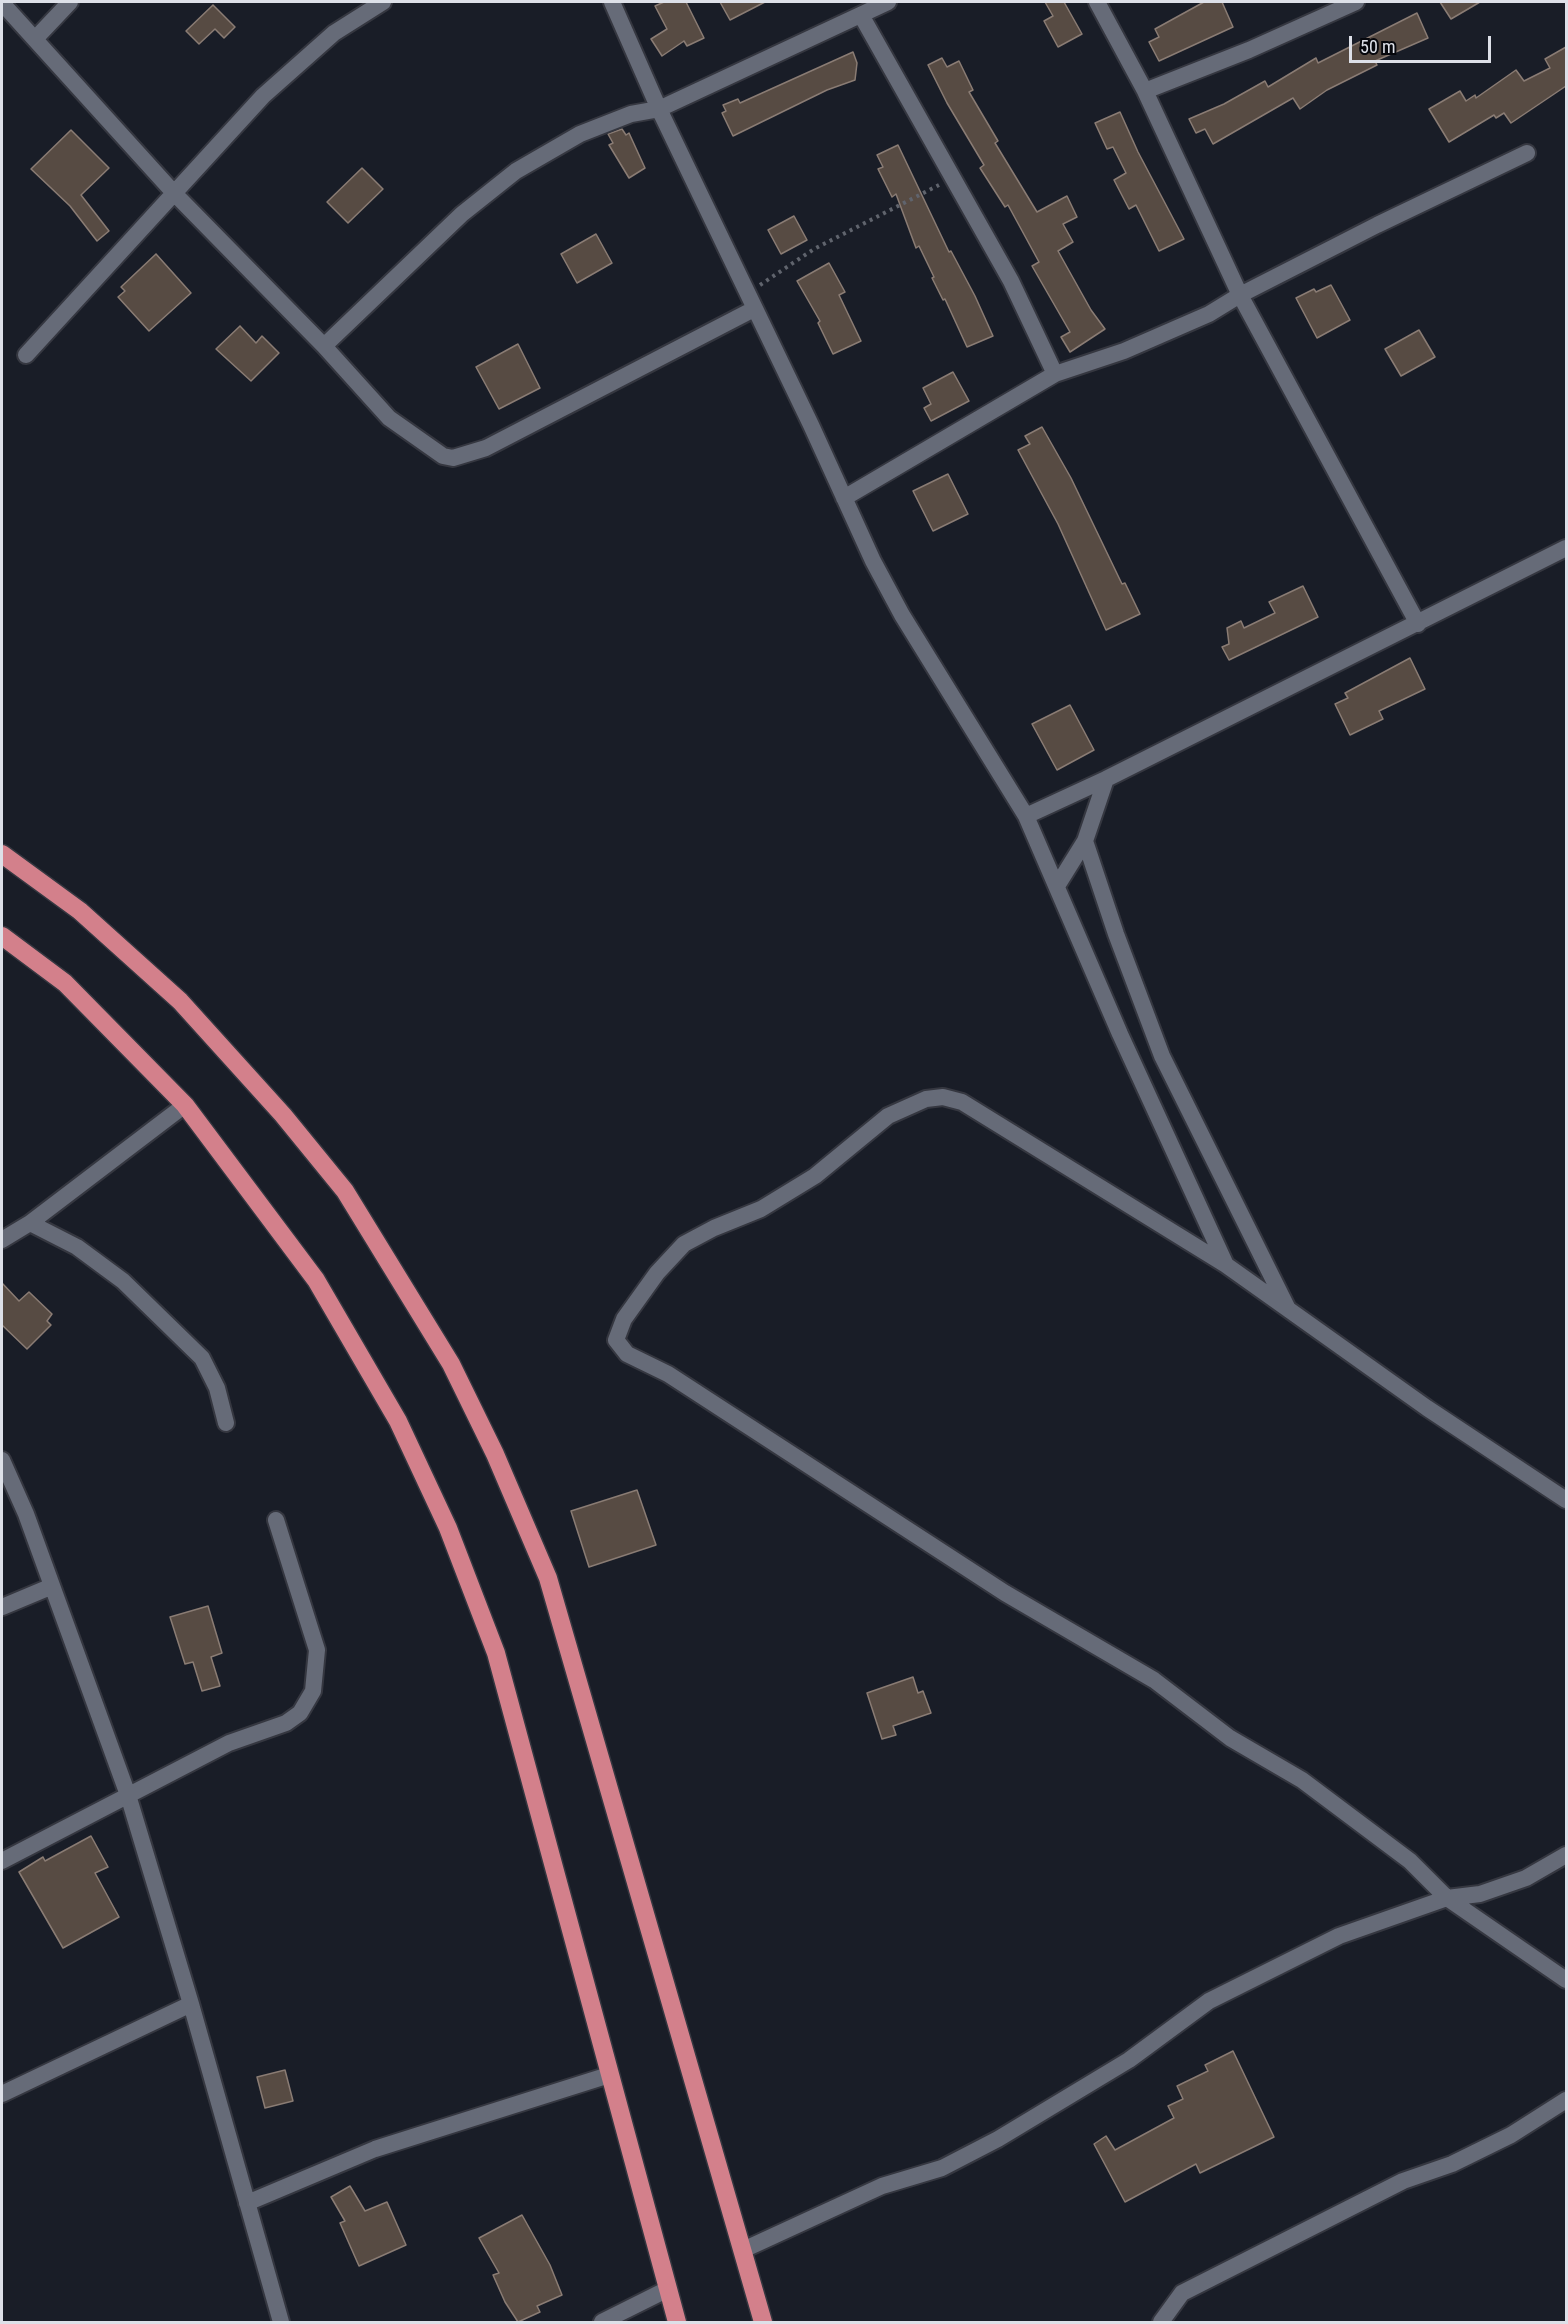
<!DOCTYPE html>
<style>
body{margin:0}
#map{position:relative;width:1568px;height:2324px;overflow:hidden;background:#191d27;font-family:"Roboto Condensed",sans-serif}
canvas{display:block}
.frame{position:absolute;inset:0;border:3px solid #dde0e8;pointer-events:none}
.scale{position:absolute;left:1349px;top:36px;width:142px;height:27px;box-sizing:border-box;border:3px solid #dde0e8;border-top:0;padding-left:8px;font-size:18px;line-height:21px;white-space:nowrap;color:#dde0e8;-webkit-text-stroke:4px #06070c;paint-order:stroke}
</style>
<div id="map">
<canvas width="1568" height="2324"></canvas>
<div class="frame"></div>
<div class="scale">50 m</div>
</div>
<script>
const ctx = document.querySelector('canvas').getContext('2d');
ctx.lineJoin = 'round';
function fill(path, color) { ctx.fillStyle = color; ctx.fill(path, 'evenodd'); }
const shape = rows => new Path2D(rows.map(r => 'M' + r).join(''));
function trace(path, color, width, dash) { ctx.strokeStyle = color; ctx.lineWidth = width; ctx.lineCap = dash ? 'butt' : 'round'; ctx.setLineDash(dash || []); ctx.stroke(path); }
const building = shape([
 [664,2,686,2,704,38,687,46,684,41,662,56,651,39,667,29,655,6,664,2],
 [720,2,765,2,730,20,720,2],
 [1045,2,1064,2,1082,34,1058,47,1044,21,1053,16,1045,2],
 [1204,2,1222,2,1233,27,1159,61,1149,42,1159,37,1155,29,1204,2],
 [1440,2,1480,2,1451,19,1440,2],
 [213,5,235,27,224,38,215,29,199,44,186,31,213,5],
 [1417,13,1428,38,1375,61,1377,65,1327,90,1300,109,1293,98,1213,144,1205,129,1196,133,1189,119,1224,104,1265,81,1268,87,1316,58,1318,63,1417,13],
 [1566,47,1566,86,1511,123,1504,113,1496,118,1494,115,1449,142,1429,109,1460,91,1466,101,1475,95,1476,98,1516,70,1524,81,1550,68,1545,59,1566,47],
 [853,52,857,63,855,80,827,90,733,136,722,113,726,111,723,105,738,99,740,103,853,52],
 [942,58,947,67,959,61,973,90,969,92,998,141,995,143,1037,212,1067,196,1077,217,1063,224,1073,242,1058,251,1091,310,1105,329,1070,352,1061,337,1070,332,1032,266,1039,262,1008,205,1005,207,980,168,984,165,947,103,928,65,942,58],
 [1120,112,1138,152,1184,239,1159,251,1136,205,1129,209,1114,180,1126,173,1113,147,1107,149,1095,123,1120,112],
 [622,129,626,135,629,133,645,168,629,178,609,145,613,143,608,134,622,129],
 [71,130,109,168,81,195,109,231,97,241,70,206,31,169,71,130],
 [898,145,949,252,951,251,975,296,993,336,967,347,945,299,943,300,932,278,934,277,919,246,916,248,896,194,892,197,878,169,883,167,877,155,898,145],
 [362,168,383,189,348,223,327,202,362,168],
 [794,216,807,240,781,254,768,230,794,216],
 [596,234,612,263,577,283,561,254,596,234],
 [156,254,191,293,149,331,118,297,125,291,121,287,156,254],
 [829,263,845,292,839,295,861,341,833,354,818,323,820,321,797,281,829,263],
 [1331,285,1350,320,1317,338,1296,298,1314,289,1316,292,1331,285],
 [240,326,256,343,262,336,279,353,251,381,216,349,240,326],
 [1419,330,1435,357,1401,376,1385,349,1419,330],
 [518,344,540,388,499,409,476,367,518,344],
 [953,372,969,401,931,421,924,408,931,404,923,388,953,372],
 [1042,427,1071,478,1122,584,1125,583,1140,614,1106,630,1058,524,1018,450,1030,444,1025,436,1042,427],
 [948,474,968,514,933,531,913,491,948,474],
 [1303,586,1318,617,1229,660,1222,647,1229,644,1227,628,1241,621,1244,628,1275,613,1269,602,1303,586],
 [1410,658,1425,689,1379,711,1383,719,1350,735,1335,704,1348,698,1345,693,1410,658],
 [1070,705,1094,750,1057,770,1032,724,1070,705],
 [2,1283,19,1301,29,1292,52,1314,47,1321,51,1325,27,1349,2,1325,2,1283],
 [637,1490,656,1545,589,1567,571,1511,637,1490],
 [208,1606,222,1653,211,1657,220,1686,202,1691,193,1662,185,1664,170,1617,208,1606],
 [913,1677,918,1693,923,1691,931,1713,893,1726,896,1735,882,1739,867,1693,913,1677],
 [91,1836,108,1867,95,1873,119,1917,63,1948,19,1872,43,1857,45,1861,91,1836],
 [1233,2051,1274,2137,1200,2173,1196,2164,1125,2202,1094,2144,1106,2136,1115,2150,1174,2118,1168,2106,1183,2099,1177,2086,1208,2071,1205,2065,1233,2051],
 [285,2070,293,2101,265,2108,257,2077,285,2070],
 [350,2186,365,2211,387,2202,406,2245,359,2266,340,2223,345,2221,331,2197,350,2186],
 [522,2215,550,2265,562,2295,537,2306,540,2312,518,2322,505,2302,493,2275,499,2273,479,2238,522,2215]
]);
fill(building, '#574b43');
trace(building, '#8a7c74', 1.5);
const street = shape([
 [888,2,659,109,811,425,873,561,902,615,1026,816],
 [1097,2,1145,91,1240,295,1418,624],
 [2,3,174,193,324,346,389,418,443,456,453,458,486,448,754,309],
 [861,15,1011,281,1055,374],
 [35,39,70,2],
 [1145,91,1249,50,1356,2],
 [324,346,462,214,516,171,580,134,631,114,659,109,612,2],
 [26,355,263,96,334,33,383,2],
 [844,498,1055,374,1124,351,1209,314,1240,295,1377,225,1527,153],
 [1085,841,1116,934,1162,1056,1287,1307],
 [1057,886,1085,841,1106,779],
 [30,1223,185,1105],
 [2,1240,30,1223,77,1247,123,1281,202,1358,217,1388,226,1423],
 [1226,1265,1120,1034,1026,816,1106,779,1566,548],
 [2,1460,26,1514,128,1795,191,2004,281,2322],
 [1566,1500,1427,1408,1226,1265,962,1102,943,1097,926,1099,888,1116,815,1176,761,1209,714,1228,684,1244,657,1273,624,1319,616,1340,627,1354,668,1374,1005,1593,1154,1680,1230,1738,1302,1780,1410,1861,1447,1898,1566,1980],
 [2,1607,50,1587],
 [2,1861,229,1743,286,1723,300,1713,313,1691,317,1650,276,1520],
 [2,2094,191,2004],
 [247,2203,375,2149,609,2075],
 [743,2250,882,2186,942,2168,998,2139,1129,2060,1209,2001,1339,1936,1447,1898,1480,1894,1526,1878,1566,1855],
 [602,2322,668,2289],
 [1161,2322,1182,2293,1403,2181,1452,2164,1511,2135,1566,2100]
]);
const highway = shape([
 [2,854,80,911,180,1001,283,1115,345,1191,451,1364,495,1454,548,1578,763,2322],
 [2,936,65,983,185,1105,316,1280,398,1421,448,1528,496,1653,677,2322]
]);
trace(street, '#353740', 20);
trace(highway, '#353740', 21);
trace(shape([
 [760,285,814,249,939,185]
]), '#60646d', 4, [3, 4.5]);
trace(street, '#666b78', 16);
trace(highway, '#d3808b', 18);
</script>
